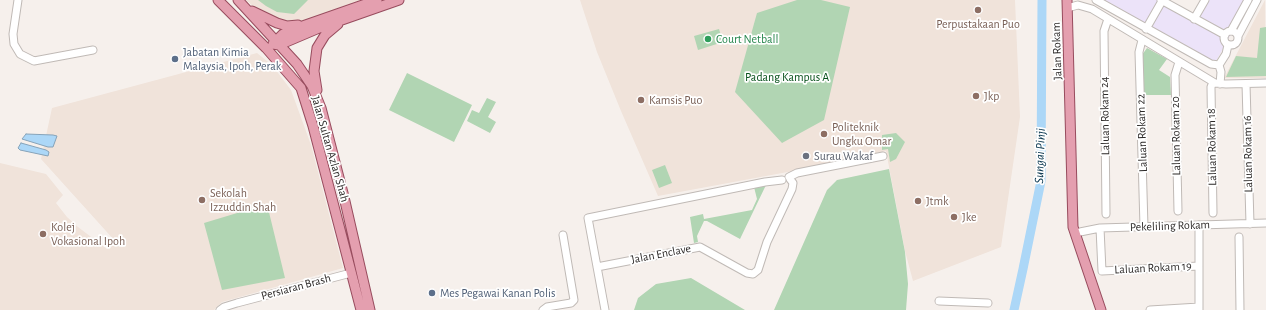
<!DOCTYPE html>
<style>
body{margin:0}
canvas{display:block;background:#f6f0ec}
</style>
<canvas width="1266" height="310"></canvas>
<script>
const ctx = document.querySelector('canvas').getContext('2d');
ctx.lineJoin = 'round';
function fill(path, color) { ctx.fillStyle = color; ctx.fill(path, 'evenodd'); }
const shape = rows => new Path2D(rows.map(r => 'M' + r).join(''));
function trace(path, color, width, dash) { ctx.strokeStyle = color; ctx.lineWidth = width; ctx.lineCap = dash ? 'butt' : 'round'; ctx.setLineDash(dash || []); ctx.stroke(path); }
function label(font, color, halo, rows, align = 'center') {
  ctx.font = font + ' "Alegreya Sans",sans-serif'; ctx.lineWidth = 3.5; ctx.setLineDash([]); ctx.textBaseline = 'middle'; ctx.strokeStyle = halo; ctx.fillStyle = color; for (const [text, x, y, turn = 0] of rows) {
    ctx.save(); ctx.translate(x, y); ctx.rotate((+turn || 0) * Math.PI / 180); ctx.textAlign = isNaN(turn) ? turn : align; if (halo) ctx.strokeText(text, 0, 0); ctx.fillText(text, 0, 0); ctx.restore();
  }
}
fill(shape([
 [1101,0,1162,0,1193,17,1203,0,1250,0,1215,63]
]), '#ece3f9');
fill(shape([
 [246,0,369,0,318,18,295,24,284,23,261,13],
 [580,0,1015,0,1020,117,1001,247,913,281,905,251,886,151,793,171,658,196,621,111,597,52],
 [1265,0,1266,78,1224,78],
 [257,53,272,65,291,90,311,145,343,268,222,302,214,310,0,310,0,163,46,174,63,195,56,203,67,217,78,227,107,249,115,241,41,159,52,108]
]), '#f0e3da');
fill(shape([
 [258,0,308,0,294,14,277,12,266,6],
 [797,0,821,0,850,7,824,120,782,143,735,92,757,13],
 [1266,27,1266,76,1226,77,1236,56,1257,58,1260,28],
 [719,29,723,42,698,50,694,36],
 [1147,48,1167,59,1159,70,1170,77,1171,95,1144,95,1142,55],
 [407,73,472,105,454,142,389,110],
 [487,98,496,102,488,117,496,122,490,133,467,121,472,110,479,113],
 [896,133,905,142,896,159,890,162,888,149,882,150,882,135],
 [665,165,672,183,659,188,652,170],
 [889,169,905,252,908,284,906,310,774,310,827,190,837,180],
 [766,185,740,239,707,221,704,221,697,236,698,242,694,243,690,217,703,214,704,219,752,210,757,199,754,187],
 [267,204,285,278,222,290,204,223],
 [691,278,745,310,634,310,638,298,656,284]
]), '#b1d5b3');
const water = shape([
 [26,134,53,135,57,136,53,147,48,147,22,139,26,134],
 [21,143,46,150,49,152,48,156,20,150,18,148,21,143]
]);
fill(water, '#acd7f7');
trace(water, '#86a3b9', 1);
trace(shape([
 [1014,310,1023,269,1041,181,1042,0]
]), '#acd7f7', 9);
const minor = shape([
 [18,0,13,34,14,44,20,54,34,61,93,50],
 [1096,0,1211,64,1219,65,1226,54,1228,45],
 [1161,0,1225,35],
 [1067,8,1078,5,1092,9,1215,83,1226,84,1266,83],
 [1194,19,1205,0],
 [1146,29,1162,1],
 [1231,31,1248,0],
 '1224 38a7 7 0 1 1 14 0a7 7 0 1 1-14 0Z',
 [1238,36,1257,0],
 [1142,40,1139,52,1144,227],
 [1219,65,1221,72,1220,84],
 [1213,82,1211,87,1213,213],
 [1246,84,1250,224],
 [789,177,797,173,883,156],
 [1178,211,1175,75,1179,62],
 [1106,214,1104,31,1108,19],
 [1199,225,1199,310],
 [1100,228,1102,271,1199,266],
 [1075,233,1100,228,1266,223],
 [1239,237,1240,310],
 [597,267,700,247,747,273,753,274,758,270,767,242,792,189,793,183,790,179],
 [939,301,988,303],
 [220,310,224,307,237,303,351,273],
 [543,310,547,307,571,303,574,300,563,235],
 [605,310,588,218,765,182,782,180],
 [1150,310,1199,307]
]);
const major = shape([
 [218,0,266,48,301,88,313,126,361,310],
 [238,0,297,64,312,86,321,108,344,197,370,310],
 [1067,0,1073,227,1101,310],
 [252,11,277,23,287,26,298,25],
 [276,41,283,34,294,29,377,0],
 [273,44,279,45,319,28,399,0],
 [317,90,314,71,317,48,325,35,338,24]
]);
trace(minor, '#c0bab6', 9);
trace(major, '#984c5e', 11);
trace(minor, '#fff', 7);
trace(major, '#e49faf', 9);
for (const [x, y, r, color] of [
 [978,10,4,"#8d6e63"],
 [708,39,4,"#2e9e5b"],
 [175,59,4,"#5c6f8a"],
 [976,96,4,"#8d6e63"],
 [641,100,4,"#8d6e63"],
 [824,134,4,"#8d6e63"],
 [806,156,4,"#6b7280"],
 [202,200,4,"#8d6e63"],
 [918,201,4,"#8d6e63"],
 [954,217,4,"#8d6e63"],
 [43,234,4,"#8d6e63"],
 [432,293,4,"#5c6f8a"]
]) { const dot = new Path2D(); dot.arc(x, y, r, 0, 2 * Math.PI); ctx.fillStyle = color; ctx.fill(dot); trace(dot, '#fff', 1.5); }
label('12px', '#785e54', '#fff', [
 ["Perpustakaan Puo",978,24,"center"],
 ["Jkp",984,96],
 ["Kamsis Puo",649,100],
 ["Politeknik",832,127],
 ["Ungku Omar",832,141],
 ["Sekolah",210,193],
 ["Izzuddin Shah",210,207],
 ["Jtmk",926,201],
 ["Jke",962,217],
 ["Kolej",51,227],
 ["Vokasional Ipoh",51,241]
], 'left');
label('12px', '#27864d', '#fff', [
 ["Court Netball",716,39]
], 'left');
label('12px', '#2d2a29', '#fff', [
 ["Jalan Rokam",1057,51,-92],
 ["Laluan Rokam 24",1105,116,-91],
 ["Laluan Rokam 22",1142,133,-92],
 ["Laluan Rokam 20",1176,136,-91],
 ["Laluan Rokam 18",1212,147,-91],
 ["Jalan Sultan Azlan Shah",330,149,74],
 ["Laluan Rokam 16",1248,154,-91],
 ["Pekeliling Rokam",1170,226,-2],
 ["Jalan Enclave",661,254,-11],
 ["Laluan Rokam 19",1153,268,-3],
 ["Persiaran Brash",296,287,-15]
]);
label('12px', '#4e5e75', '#fff', [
 ["Jabatan Kimia",183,52],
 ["Malaysia, Ipoh, Perak",183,66],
 ["Mes Pegawai Kanan Polis",440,293]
], 'left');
label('12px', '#044f18', '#fff', [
 ["Padang Kampus A",787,77]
]);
label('12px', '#5b616d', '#fff', [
 ["Surau Wakaf",814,156]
], 'left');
label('italic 13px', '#023049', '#fff', [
 ["Sungai Pinji",1040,156,-88]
]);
</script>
